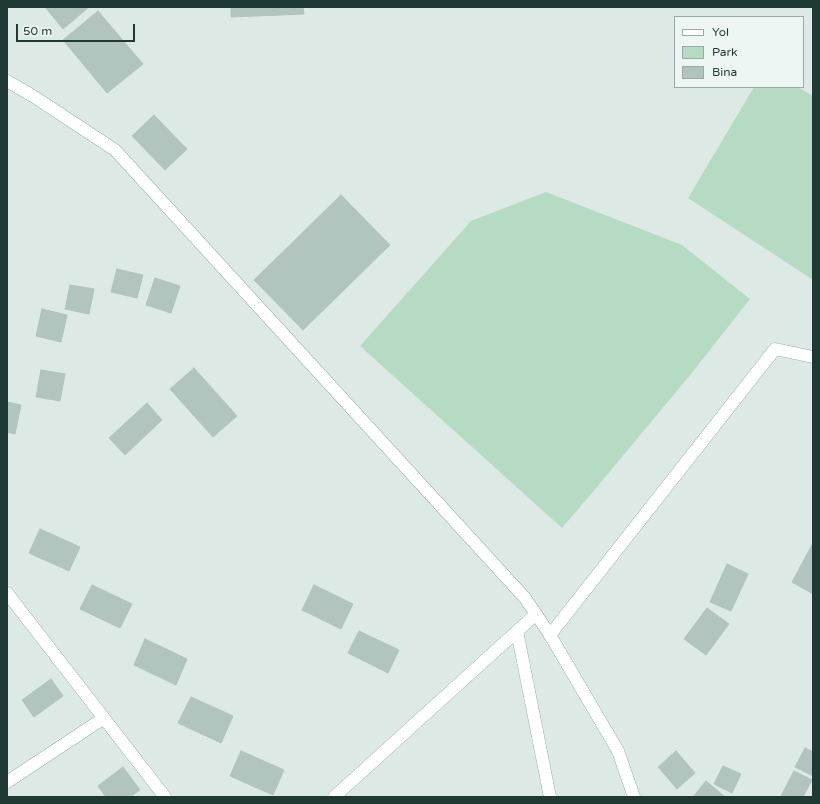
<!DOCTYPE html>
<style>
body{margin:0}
#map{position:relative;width:820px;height:804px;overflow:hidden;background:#dde9e5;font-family:"Varela Round",sans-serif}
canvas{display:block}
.frame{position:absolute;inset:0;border:8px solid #1f3934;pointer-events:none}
.legend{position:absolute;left:674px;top:16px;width:130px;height:72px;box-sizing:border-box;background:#edf6f2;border:1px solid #9baaa6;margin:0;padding:5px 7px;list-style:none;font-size:12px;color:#1f3934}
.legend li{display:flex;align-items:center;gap:8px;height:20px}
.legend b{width:20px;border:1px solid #9baaa6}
.scale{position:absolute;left:16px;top:24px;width:119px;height:18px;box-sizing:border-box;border:2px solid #1f3934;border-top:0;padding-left:5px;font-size:12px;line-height:14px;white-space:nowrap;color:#1f3934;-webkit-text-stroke:3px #edf6f2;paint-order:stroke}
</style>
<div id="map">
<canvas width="820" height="804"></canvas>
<div class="frame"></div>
<ul class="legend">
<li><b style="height:5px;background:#fff"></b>Yol</li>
<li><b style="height:11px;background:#b5dcc3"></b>Park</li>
<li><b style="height:11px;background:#b2c4be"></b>Bina</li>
</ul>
<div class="scale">50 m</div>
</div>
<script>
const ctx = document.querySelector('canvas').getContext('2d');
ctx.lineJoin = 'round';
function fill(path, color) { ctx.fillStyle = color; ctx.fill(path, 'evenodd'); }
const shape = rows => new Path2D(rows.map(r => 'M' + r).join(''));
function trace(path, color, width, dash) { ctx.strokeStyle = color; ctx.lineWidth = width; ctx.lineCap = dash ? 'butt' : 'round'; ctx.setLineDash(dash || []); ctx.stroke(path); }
fill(shape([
 [754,87,798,87,813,96,813,280,688,198],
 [546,192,682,245,750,299,691,374,592,493,562,528,360,346,471,221]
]), '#b5dcc3');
const building = shape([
 [45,7,89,7,63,29,45,7],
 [231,7,303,7,304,14,231,17,231,7],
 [98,11,143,64,107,93,63,40,98,11],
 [154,115,187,149,165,170,132,136,154,115],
 [341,195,390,245,303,330,254,280,341,195],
 [117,269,143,275,137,298,111,292,117,269],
 [155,278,180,286,171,313,146,305,155,278],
 [70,285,94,289,89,314,65,309,70,285],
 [42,309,67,315,61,342,36,336,42,309],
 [194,368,237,416,213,437,170,389,194,368],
 [41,370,65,374,60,401,36,397,41,370],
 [7,402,21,405,15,434,7,432,7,402],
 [147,403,162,420,125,455,109,438,147,403],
 [40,529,80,547,69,571,29,553,40,529],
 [813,543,813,594,792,582,813,543],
 [727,564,748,574,731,611,710,602,727,564],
 [92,585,132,604,120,628,80,609,92,585],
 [314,585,353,604,341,629,302,610,314,585],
 [707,608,729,624,706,655,684,639,707,608],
 [359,631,399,650,388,673,348,653,359,631],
 [145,639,187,659,176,685,134,665,145,639],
 [51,679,63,696,34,717,22,700,51,679],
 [191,697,233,716,221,743,178,723,191,697],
 [805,748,813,752,813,776,795,767,805,748],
 [241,751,284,770,273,795,230,776,241,751],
 [676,751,695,773,677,789,658,767,676,751],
 [723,766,741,774,732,793,714,784,723,766],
 [123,767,140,790,130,797,106,797,98,786,123,767],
 [794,771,812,780,803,797,784,797,781,796,794,771],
 [706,781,724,796,723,797,693,797,706,781]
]);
fill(building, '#b2c4be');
trace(building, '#afc3bd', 1);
const street = shape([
 [7,593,165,797],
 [517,631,550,797],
 [550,635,775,349,813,357],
 [7,782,104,718],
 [334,797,536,614]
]);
const secondary = shape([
 [7,81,33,96,115,150,525,598,550,635,618,751,634,797]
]);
trace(street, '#a0b1ac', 13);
trace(secondary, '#9cb5ae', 13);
trace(street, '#fff', 12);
trace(secondary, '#fff', 12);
</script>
